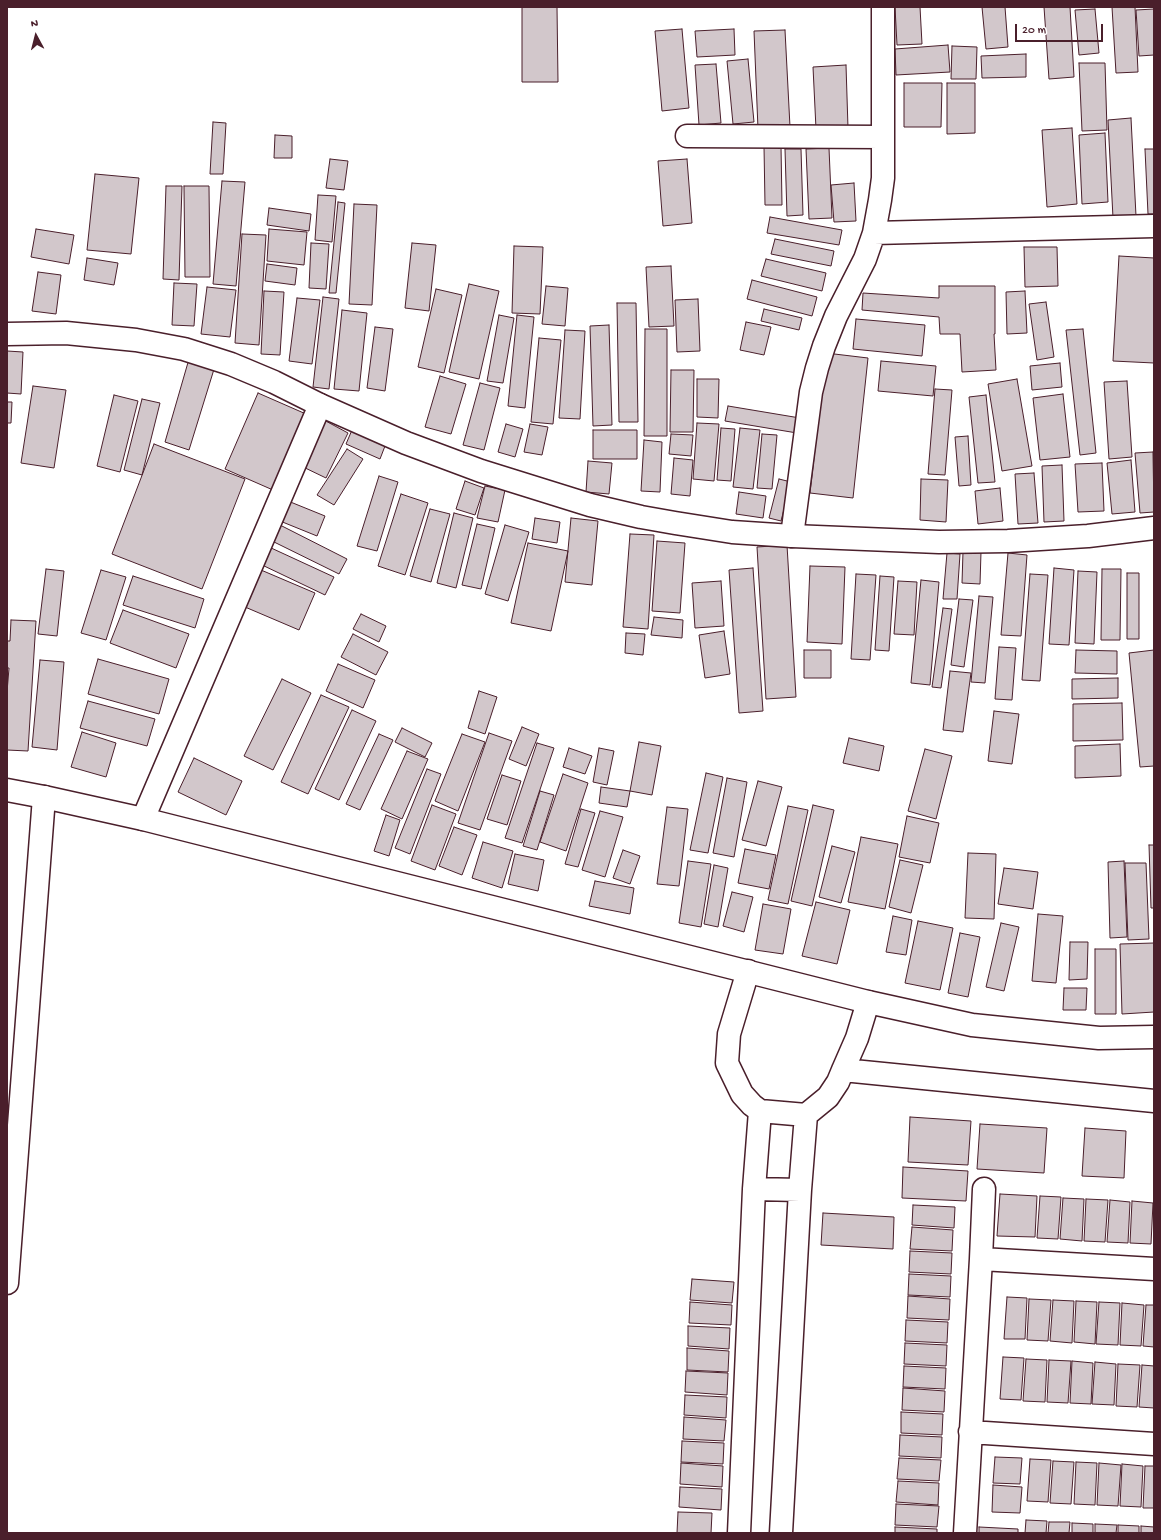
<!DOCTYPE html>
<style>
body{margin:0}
#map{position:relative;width:1161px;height:1540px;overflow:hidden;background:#fff;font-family:"Gochi Hand",sans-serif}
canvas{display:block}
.frame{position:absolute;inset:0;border:8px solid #4a1f2b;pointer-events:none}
.north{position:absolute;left:16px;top:16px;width:40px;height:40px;-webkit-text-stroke:3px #fff;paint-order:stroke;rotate:353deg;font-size:11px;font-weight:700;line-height:16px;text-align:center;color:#4a1f2b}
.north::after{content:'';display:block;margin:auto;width:14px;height:18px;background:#4a1f2b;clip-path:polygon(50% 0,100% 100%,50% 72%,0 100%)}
.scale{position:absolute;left:1015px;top:24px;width:88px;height:18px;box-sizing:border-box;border:2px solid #4a1f2b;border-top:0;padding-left:5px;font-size:12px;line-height:14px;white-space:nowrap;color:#4a1f2b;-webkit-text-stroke:3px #fff;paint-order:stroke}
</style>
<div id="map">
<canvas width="1161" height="1540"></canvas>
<div class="frame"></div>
<div class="north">N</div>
<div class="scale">20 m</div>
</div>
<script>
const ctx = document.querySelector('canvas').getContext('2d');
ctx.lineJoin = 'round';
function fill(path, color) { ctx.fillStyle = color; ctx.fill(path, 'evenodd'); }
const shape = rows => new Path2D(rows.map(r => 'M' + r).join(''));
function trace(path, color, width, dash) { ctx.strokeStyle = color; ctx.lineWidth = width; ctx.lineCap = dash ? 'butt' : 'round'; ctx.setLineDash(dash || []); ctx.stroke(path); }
const building = shape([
 [522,7,557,7,558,82,522,82,522,7],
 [895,7,920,7,922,44,897,45,895,7],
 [982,7,1005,7,1008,47,986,49,982,7],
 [1044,7,1070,7,1074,77,1049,79,1044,7],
 [1112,7,1135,7,1138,72,1116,73,1112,7],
 [1095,9,1099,53,1079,55,1075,10,1095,9],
 [1154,9,1154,55,1139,56,1136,10,1154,9],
 [682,29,689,108,662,111,655,31,682,29],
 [734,29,735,55,697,57,695,31,734,29],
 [785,30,790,127,758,129,754,31,785,30],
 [948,45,950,72,896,75,895,49,948,45],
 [952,46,977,47,976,79,951,79,952,46],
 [1026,54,1026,77,982,78,981,56,1026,54],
 [748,59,754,122,733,124,727,61,748,59],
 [1079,63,1105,63,1107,130,1082,131,1079,63],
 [716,64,721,123,699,125,695,65,716,64],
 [846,65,848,128,816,129,813,67,846,65],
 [904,83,942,83,941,127,904,127,904,83],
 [947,83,975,83,975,133,947,134,947,83],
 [1131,118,1136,216,1113,218,1108,120,1131,118],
 [213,122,226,123,223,174,210,174,213,122],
 [1072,128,1077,204,1047,207,1042,130,1072,128],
 [1105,133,1108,202,1082,204,1079,135,1105,133],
 [275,135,292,136,292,158,274,158,275,135],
 [764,146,781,146,782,205,765,205,764,146],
 [829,148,832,218,809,219,806,149,829,148],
 [785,149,801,149,803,215,787,216,785,149],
 [1145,149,1154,149,1154,214,1148,214,1145,149],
 [330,159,348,161,344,190,326,188,330,159],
 [687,159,692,223,663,226,658,161,687,159],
 [95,174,139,178,131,254,87,250,95,174],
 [222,181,245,182,236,286,213,284,222,181],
 [854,183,856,221,834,222,831,185,854,183],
 [166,186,182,186,179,280,163,279,166,186],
 [184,186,209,186,210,277,185,277,184,186],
 [318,195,336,196,332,242,315,240,318,195],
 [338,202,345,203,336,293,329,293,338,202],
 [354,204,377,205,372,305,349,304,354,204],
 [269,208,311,214,309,231,267,225,269,208],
 [770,217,842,230,839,245,767,233,770,217],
 [36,229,74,235,69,264,31,257,36,229],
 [269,229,307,232,304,265,267,261,269,229],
 [242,234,266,235,259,345,235,343,242,234],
 [775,239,834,251,831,266,771,254,775,239],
 [311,243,329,244,326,289,309,288,311,243],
 [412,243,436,245,429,311,405,308,412,243],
 [514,246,543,247,540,314,512,313,514,246],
 [1024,247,1057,247,1058,286,1025,287,1024,247],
 [1119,256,1154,258,1154,363,1113,361,1119,256],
 [87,258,118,263,114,285,84,280,87,258],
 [766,259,826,273,822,291,761,276,766,259],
 [267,264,297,268,295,285,265,281,267,264],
 [671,266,674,326,649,327,646,267,671,266],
 [38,272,61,275,56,314,32,311,38,272],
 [752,280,817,297,812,316,747,299,752,280],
 [174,283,197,284,194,326,172,325,174,283],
 [469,284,499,291,479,379,449,372,469,284],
 [546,286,568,288,565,326,542,324,546,286],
 [939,286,995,286,995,334,994,334,996,370,962,372,960,334,940,334,939,317,862,310,863,293,939,298,939,286],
 [207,287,236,290,230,337,201,334,207,287],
 [436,289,462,295,444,373,418,367,436,289],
 [264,291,284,292,280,355,261,354,264,291],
 [1025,291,1027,333,1007,334,1006,292,1025,291],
 [323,297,339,299,329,389,313,387,323,297],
 [297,298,320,300,312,364,289,361,297,298],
 [698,299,700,351,677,352,675,300,698,299],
 [1046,302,1054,357,1037,360,1029,304,1046,302],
 [617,303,636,303,638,422,619,422,617,303],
 [764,309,802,318,799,330,761,321,764,309],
 [342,310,367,313,359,391,334,389,342,310],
 [499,315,514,318,503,383,487,381,499,315],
 [517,315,534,317,525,408,508,406,517,315],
 [856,319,925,325,922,356,853,349,856,319],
 [746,322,771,327,764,355,740,350,746,322],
 [609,325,612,425,593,426,590,326,609,325],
 [375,327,393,329,385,391,367,388,375,327],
 [645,329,667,329,667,436,644,436,645,329],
 [1083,329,1096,453,1080,455,1066,330,1083,329],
 [565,330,585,331,580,419,559,418,565,330],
 [539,338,561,340,553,424,531,422,539,338],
 [7,351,23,352,21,394,7,393,7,351],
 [826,353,868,358,853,498,810,493,826,353],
 [189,359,215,366,189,450,165,442,189,359],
 [881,361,936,366,933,396,878,391,881,361],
 [1060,363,1062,387,1032,390,1030,366,1060,363],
 [671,370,694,370,693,432,670,432,671,370],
 [440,376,466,384,451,434,425,427,440,376],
 [697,379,719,379,718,418,697,417,697,379],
 [1017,379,1032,466,1002,471,988,384,1017,379],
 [1127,381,1132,457,1109,459,1104,382,1127,381],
 [480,383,500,388,484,450,463,445,480,383],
 [33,386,66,390,54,468,21,463,33,386],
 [935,389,952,390,945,475,928,474,935,389],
 [258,393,306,414,273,490,225,469,258,393],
 [1063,394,1070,457,1040,460,1033,398,1063,394],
 [114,395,138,401,120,472,97,466,114,395],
 [986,395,995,482,978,483,969,397,986,395],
 [142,399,160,403,142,475,124,470,142,399],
 [7,402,12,402,11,423,7,423,7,402],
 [728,406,800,418,797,433,725,421,728,406],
 [322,419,348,433,326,478,299,465,322,419],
 [697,423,719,424,714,481,693,479,697,423],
 [506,424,523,429,515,457,498,452,506,424],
 [530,424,548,427,542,455,524,452,530,424],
 [721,428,735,429,731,481,717,480,721,428],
 [740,428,760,430,753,489,733,487,740,428],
 [352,430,385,446,380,459,346,444,352,430],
 [593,430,637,430,637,459,593,459,593,430],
 [671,434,693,435,691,456,669,454,671,434],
 [762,434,777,435,772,489,757,488,762,434],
 [968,436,971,485,959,486,955,437,968,436],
 [644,440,662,442,660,492,641,491,644,440],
 [154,444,245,479,202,589,112,554,154,444],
 [347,449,363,459,334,505,317,495,347,449],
 [1153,452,1154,512,1140,513,1135,453,1153,452],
 [674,458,693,460,690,496,671,494,674,458],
 [1131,460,1135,512,1112,514,1107,463,1131,460],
 [588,461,612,463,609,494,586,492,588,461],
 [1102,463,1104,511,1078,512,1075,464,1102,463],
 [1062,465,1064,521,1044,522,1042,466,1062,465],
 [1034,473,1038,523,1018,524,1015,474,1034,473],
 [379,476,398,482,377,551,357,546,379,476],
 [779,479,791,482,781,521,769,518,779,479],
 [921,479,948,480,946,522,920,520,921,479],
 [465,481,484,488,475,515,456,509,465,481],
 [485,486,505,490,498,522,477,518,485,486],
 [1000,488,1003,521,978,524,975,491,1000,488],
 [739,492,766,496,763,518,736,514,739,492],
 [401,494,428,503,405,575,378,566,401,494],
 [288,501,325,516,317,536,280,521,288,501],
 [430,509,450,514,431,582,410,576,430,509],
 [454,513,473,518,456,588,437,583,454,513],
 [535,518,560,522,557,543,532,539,535,518],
 [571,518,598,521,592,585,565,582,571,518],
 [278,524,347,559,339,574,270,540,278,524],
 [477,524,495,528,481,589,462,585,477,524],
 [505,525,529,532,508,601,485,594,505,525],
 [630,534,654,535,648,629,623,627,630,534],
 [657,541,685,543,680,613,652,611,657,541],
 [528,543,568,551,551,631,511,623,528,543],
 [787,545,796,697,766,699,757,547,787,545],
 [269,547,334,577,325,595,260,564,269,547],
 [963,552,981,552,980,584,962,583,963,552],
 [947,553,960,554,957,599,943,599,947,553],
 [1008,553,1027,555,1021,636,1001,635,1008,553],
 [810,566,845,567,842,644,807,642,810,566],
 [753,568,763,711,739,713,729,570,753,568],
 [1054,568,1074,570,1069,645,1049,644,1054,568],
 [46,569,64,571,57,636,38,634,46,569],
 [1102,569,1121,569,1120,640,1101,640,1102,569],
 [101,570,126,577,106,640,81,633,101,570],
 [261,570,315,593,299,630,245,607,261,570],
 [1078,571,1097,572,1094,644,1075,643,1078,571],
 [1127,573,1139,573,1139,639,1127,639,1127,573],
 [856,574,876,575,870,660,851,659,856,574],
 [1030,574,1048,575,1040,681,1022,680,1030,574],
 [133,576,204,599,195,628,123,605,133,576],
 [880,576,894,577,889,651,875,650,880,576],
 [921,580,939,582,930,685,911,683,921,580],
 [721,581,724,626,695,628,692,583,721,581],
 [898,581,917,582,914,635,894,634,898,581],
 [979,596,993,597,985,683,971,682,979,596],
 [959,599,973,600,964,667,951,665,959,599],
 [943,608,952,609,941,688,932,687,943,608],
 [123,610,189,634,176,668,110,643,123,610],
 [361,614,386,626,379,642,353,629,361,614],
 [654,617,683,620,682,638,651,635,654,617],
 [11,620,36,621,28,751,7,750,7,692,9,668,7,668,7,641,10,641,11,620],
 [724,631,730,674,705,678,699,635,724,631],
 [626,633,645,634,643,655,625,653,626,633],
 [353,634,388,652,376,675,341,657,353,634],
 [999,647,1016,648,1012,700,995,699,999,647],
 [804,650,831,650,831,678,804,678,804,650],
 [1076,650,1117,651,1117,674,1075,673,1076,650],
 [1154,650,1154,766,1140,767,1129,653,1154,650],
 [98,659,169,679,159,714,88,694,98,659],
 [40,660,64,662,57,750,32,747,40,660],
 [338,664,375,680,363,708,326,691,338,664],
 [950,671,971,673,963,732,943,730,950,671],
 [1118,678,1118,698,1072,699,1072,679,1118,678],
 [282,679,311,693,273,770,244,756,282,679],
 [479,691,497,697,485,734,468,728,479,691],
 [321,695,349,707,308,794,281,782,321,695],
 [88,701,155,719,147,746,80,728,88,701],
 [1122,703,1123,740,1073,741,1073,704,1122,703],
 [352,710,376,721,339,800,315,789,352,710],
 [994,711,1019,714,1012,764,988,761,994,711],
 [522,727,539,734,526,766,509,759,522,727],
 [402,728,432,743,425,757,395,742,402,728],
 [82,732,116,743,106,777,71,767,82,732],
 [489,733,512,741,480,830,458,823,489,733],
 [379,734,393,740,360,810,346,804,379,734],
 [462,734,485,742,458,811,435,801,462,734],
 [849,738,884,746,879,771,843,763,849,738],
 [639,742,661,746,652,795,630,791,639,742],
 [537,743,554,748,522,843,505,838,537,743],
 [1120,744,1121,776,1075,778,1075,746,1120,744],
 [569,748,592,756,585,774,563,767,569,748],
 [599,748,614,751,607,785,593,782,599,748],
 [925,749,952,756,936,819,908,811,925,749],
 [407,751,428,759,402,819,381,809,407,751],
 [194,758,242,781,226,815,178,792,194,758],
 [427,769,441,774,410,854,395,848,427,769],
 [706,773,723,777,708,853,690,850,706,773],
 [563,774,588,783,566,851,540,842,563,774],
 [502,775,521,781,507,825,487,819,502,775],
 [727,778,747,782,734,857,713,853,727,778],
 [758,781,782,787,766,846,742,840,758,781],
 [601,787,630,791,627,807,599,803,601,787],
 [540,791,554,795,537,850,523,846,540,791],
 [432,805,456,814,435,870,411,861,432,805],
 [813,805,834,810,812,906,791,901,813,805],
 [788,806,808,810,788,904,768,900,788,806],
 [667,807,688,809,679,886,657,884,667,807],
 [581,809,595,813,578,867,565,864,581,809],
 [600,811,623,817,605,877,582,870,600,811],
 [386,815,400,820,389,856,374,851,386,815],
 [907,816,939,823,930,863,899,857,907,816],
 [454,827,477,835,462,875,439,866,454,827],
 [861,837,898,844,885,909,848,902,861,837],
 [483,842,513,851,502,888,472,878,483,842],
 [1149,845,1154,845,1154,908,1151,908,1149,845],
 [832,846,855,852,841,903,819,897,832,846],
 [745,849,776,855,769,889,738,883,745,849],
 [623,850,640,856,630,884,613,878,623,850],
 [968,853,996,854,994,919,965,918,968,853],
 [515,854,544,860,538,891,508,884,515,854],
 [900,860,923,865,911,913,889,907,900,860],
 [688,861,711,864,701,927,679,923,688,861],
 [1124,861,1127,937,1110,938,1108,862,1124,861],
 [1125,863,1146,863,1149,939,1128,940,1125,863],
 [714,865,728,868,718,927,704,924,714,865],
 [1004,868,1038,872,1033,909,998,904,1004,868],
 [595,881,634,888,630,914,589,906,595,881],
 [732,892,753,897,744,932,723,926,732,892],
 [816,902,850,910,837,964,802,956,816,902],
 [763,904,791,909,783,954,755,950,763,904],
 [1038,914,1063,916,1056,983,1032,981,1038,914],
 [893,916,912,920,906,955,886,952,893,916],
 [918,921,953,928,940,990,905,983,918,921],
 [1001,923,1019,927,1004,991,986,987,1001,923],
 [960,933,980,937,968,997,948,993,960,933],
 [1070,942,1088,942,1087,979,1069,980,1070,942],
 [1154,943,1154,1012,1122,1014,1120,944,1154,943],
 [1095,949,1116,949,1116,1014,1095,1014,1095,949],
 [1064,988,1087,988,1086,1010,1063,1010,1064,988],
 [910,1117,971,1121,968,1165,908,1162,910,1117],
 [980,1124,1047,1128,1044,1173,977,1169,980,1124],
 [1085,1128,1126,1131,1124,1178,1082,1176,1085,1128],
 [903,1167,968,1171,966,1201,902,1198,903,1167],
 [1000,1194,1037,1196,1035,1237,997,1236,1000,1194],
 [1040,1196,1061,1197,1058,1239,1037,1238,1040,1196],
 [1063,1198,1084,1199,1082,1241,1060,1239,1063,1198],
 [1086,1199,1108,1200,1105,1242,1084,1241,1086,1199],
 [1110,1200,1130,1202,1128,1243,1107,1242,1110,1200],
 [1132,1201,1153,1203,1151,1244,1130,1243,1132,1201],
 [913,1205,955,1207,954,1228,912,1225,913,1205],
 [823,1213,894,1217,893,1249,821,1245,823,1213],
 [912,1227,953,1230,952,1251,910,1249,912,1227],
 [910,1251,952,1253,951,1274,909,1272,910,1251],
 [909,1274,951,1276,950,1297,908,1295,909,1274],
 [692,1279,734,1282,732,1303,690,1300,692,1279],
 [908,1296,950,1299,949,1320,907,1318,908,1296],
 [1007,1297,1027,1298,1025,1339,1004,1339,1007,1297],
 [1029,1299,1051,1300,1048,1341,1027,1340,1029,1299],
 [1053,1300,1074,1301,1072,1343,1050,1341,1053,1300],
 [1076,1301,1097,1302,1095,1344,1074,1342,1076,1301],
 [690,1302,732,1305,731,1325,689,1323,690,1302],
 [1099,1302,1120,1303,1118,1345,1096,1344,1099,1302],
 [1122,1303,1144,1305,1141,1346,1120,1345,1122,1303],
 [1146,1305,1154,1305,1154,1347,1143,1346,1146,1305],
 [906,1320,948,1322,947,1343,905,1341,906,1320],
 [688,1326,730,1328,729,1349,688,1346,688,1326],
 [905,1343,947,1345,946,1366,904,1364,905,1343],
 [687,1348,729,1351,728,1372,687,1370,687,1348],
 [1003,1357,1024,1358,1021,1400,1000,1399,1003,1357],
 [1026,1359,1047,1360,1045,1402,1023,1401,1026,1359],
 [1049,1360,1071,1361,1068,1403,1047,1402,1049,1360],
 [1072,1361,1093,1363,1091,1404,1070,1403,1072,1361],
 [1095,1362,1116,1364,1114,1405,1092,1404,1095,1362],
 [1118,1364,1140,1365,1137,1407,1116,1406,1118,1364],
 [1142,1365,1154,1366,1154,1408,1139,1407,1142,1365],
 [904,1366,946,1368,945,1389,903,1387,904,1366],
 [686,1371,728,1373,727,1395,685,1392,686,1371],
 [903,1388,945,1391,944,1412,902,1410,903,1388],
 [685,1395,727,1397,726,1418,684,1415,685,1395],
 [901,1412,943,1414,942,1435,901,1433,901,1412],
 [684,1417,726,1420,724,1441,683,1439,684,1417],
 [900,1435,942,1437,941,1458,899,1456,900,1435],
 [682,1441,724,1443,723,1464,681,1462,682,1441],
 [995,1457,1022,1458,1020,1484,993,1483,995,1457],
 [899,1458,941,1460,939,1481,897,1479,899,1458],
 [1030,1459,1051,1460,1048,1502,1027,1501,1030,1459],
 [1053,1461,1074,1462,1071,1504,1050,1503,1053,1461],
 [1076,1462,1097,1463,1095,1505,1074,1504,1076,1462],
 [681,1463,723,1466,722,1487,680,1484,681,1463],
 [1099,1463,1121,1465,1118,1506,1097,1505,1099,1463],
 [1122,1464,1143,1466,1141,1507,1120,1506,1122,1464],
 [1145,1466,1154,1466,1154,1508,1143,1508,1145,1466],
 [898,1481,939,1483,938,1505,896,1502,898,1481],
 [993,1485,1022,1487,1020,1513,992,1512,993,1485],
 [680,1487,722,1489,721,1510,679,1507,680,1487],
 [896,1504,939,1506,937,1527,895,1525,896,1504],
 [678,1512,712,1513,711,1533,677,1533,678,1512],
 [1026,1520,1047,1521,1046,1533,1025,1533,1026,1520],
 [1049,1522,1070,1522,1069,1533,1048,1533,1049,1522],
 [1072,1523,1093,1524,1093,1533,1072,1533,1072,1523],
 [1095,1524,1117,1525,1116,1533,1095,1533,1095,1524],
 [1118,1525,1139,1526,1139,1533,1118,1533,1118,1525],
 [1141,1526,1154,1527,1154,1533,1141,1533,1141,1526],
 [895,1527,937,1529,937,1533,895,1533,895,1527],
 [979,1527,1018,1529,1018,1533,979,1533,979,1527]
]);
fill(building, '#d2c7cb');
trace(building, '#4a1f2b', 1);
const street = shape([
 [687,136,882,137],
 [874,233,1154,226],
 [792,536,811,392,817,368,824,346,836,316,865,259,874,233,880,200,883,178,883,7],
 [143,819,320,405],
 [748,971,729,1034,727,1063,742,1094,752,1105,760,1111,806,1115,828,1097,838,1082,843,1070,857,1038,868,1002],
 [843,1070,1154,1101],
 [754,1189,800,1190],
 [981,1259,1154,1269],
 [7,1283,44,797],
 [970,1432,1154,1444],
 [739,1533,754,1189,760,1111],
 [781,1533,800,1190,806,1115],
 [965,1533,981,1259,984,1189]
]);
const secondary = shape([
 [7,334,66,333,136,340,184,349,231,364,274,382,320,405,406,443,481,471,590,505,641,517,675,523,732,532,792,536,939,542,1008,541,1088,536,1154,528],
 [7,790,44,797,143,819,868,1002,972,1025,1099,1038,1154,1037]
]);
trace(street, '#4a1f2b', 25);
trace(secondary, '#4a1f2b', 25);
trace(street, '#fff', 22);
trace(secondary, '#fff', 22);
</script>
